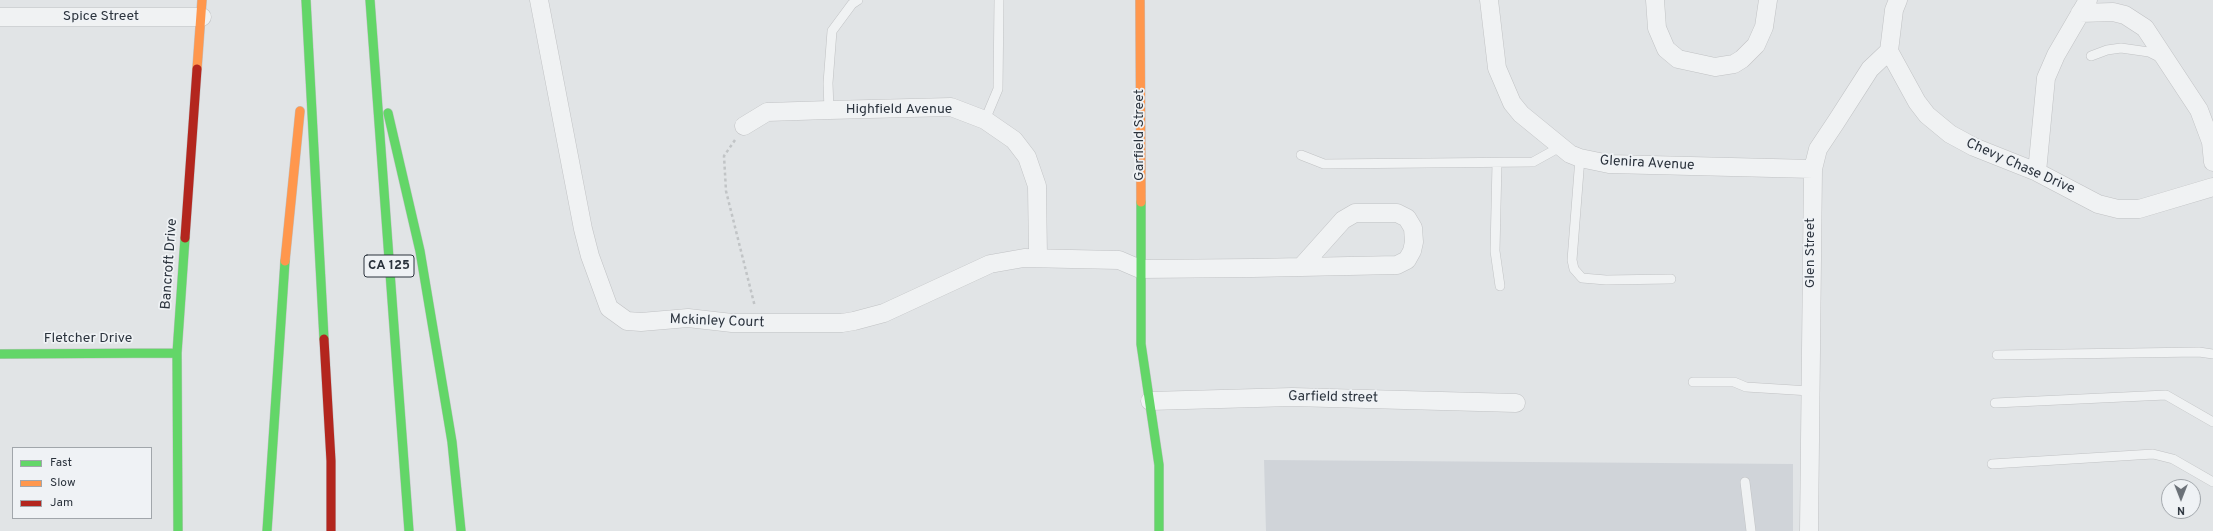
<!DOCTYPE html>
<style>
body{margin:0}
#map{position:relative;width:2213px;height:531px;overflow:hidden;background:#e1e4e6;font-family:Overpass,sans-serif}
canvas{display:block}
.legend{position:absolute;left:12px;top:447px;width:140px;height:72px;box-sizing:border-box;background:#eff2f5;border:1px solid #a1a6ab;margin:0;padding:5px 7px;list-style:none;font-size:12px;color:#2b333d}
.legend li{display:flex;align-items:center;gap:8px;height:20px}
.legend b{width:20px;border:1px solid #a1a6ab}
.north{position:absolute;left:2161px;top:479px;width:40px;height:40px;box-sizing:border-box;background:#eff2f5;border:1px solid #a1a6ab;border-radius:50%;rotate:180deg;font-size:11px;font-weight:700;line-height:16px;text-align:center;color:#2b333d}
.north::after{content:'';display:block;margin:auto;width:14px;height:18px;background:#6b7178;clip-path:polygon(50% 0,100% 100%,50% 72%,0 100%)}
</style>
<div id="map">
<canvas width="2213" height="531"></canvas>
<ul class="legend">
<li><b style="height:5px;background:#63d668"></b>Fast</li>
<li><b style="height:5px;background:#ff974d"></b>Slow</li>
<li><b style="height:5px;background:#b3261e"></b>Jam</li>
</ul>
<div class="north">N</div>
</div>
<script>
const ctx = document.querySelector('canvas').getContext('2d');
ctx.lineJoin = 'round';
function fill(path, color) { ctx.fillStyle = color; ctx.fill(path, 'evenodd'); }
const shape = rows => new Path2D(rows.map(r => 'M' + r).join(''));
function trace(path, color, width, dash) { ctx.strokeStyle = color; ctx.lineWidth = width; ctx.lineCap = dash ? 'butt' : 'round'; ctx.setLineDash(dash || []); ctx.stroke(path); }
function label(font, color, halo, rows, align = 'center') {
  ctx.font = font + ' Overpass,sans-serif'; ctx.lineWidth = 3.5; ctx.setLineDash([]); ctx.textBaseline = 'middle'; ctx.strokeStyle = halo; ctx.fillStyle = color; for (const [text, x, y, turn = 0] of rows) {
    ctx.save(); ctx.translate(x, y); ctx.rotate((+turn || 0) * Math.PI / 180); ctx.textAlign = isNaN(turn) ? turn : align; if (halo) ctx.strokeText(text, 0, 0); ctx.fillText(text, 0, 0); ctx.restore();
  }
}
fill(shape([
 [1264,460,1793,464,1793,531,1266,531]
]), '#d0d4d9');
const lane = shape([
 [2091,56,2107,50,2121,48,2149,52,2161,58],
 [829,110,828,83,832,31,852,4,858,0],
 [985,120,998,89,999,0],
 [1301,155,1324,164,1533,162,1560,147],
 [1580,158,1572,260,1574,269,1582,278,1606,280,1671,279],
 [1497,163,1495,251,1500,286],
 [1997,355,2199,352,2213,354],
 [1693,382,1734,382,1746,387,1810,391],
 [1995,403,2166,395,2213,422],
 [1992,464,2153,454,2173,459,2213,482],
 [1745,482,1751,531]
]);
const street = shape([
 [539,0,583,229,590,256,609,308,627,321,641,322,688,318,732,323,842,323,854,321,884,313,990,264,1024,258,1119,260,1140,269,1253,268,1397,265,1407,260,1412,251,1414,242,1413,228,1407,218,1397,213,1355,213,1343,220,1301,267],
 [1489,0,1497,68,1512,103,1521,114,1570,154,1580,158,1609,164,1813,169],
 [1655,0,1657,28,1666,49,1678,59,1715,67,1734,64,1742,59,1756,45,1764,27,1768,0],
 [2080,13,2113,12,2125,15,2145,28,2199,110,2211,142,2213,162],
 [0,17,202,17],
 [1889,51,1917,102,1927,115,1950,134,1974,147,2037,172,2098,204,2118,209,2139,209,2213,187],
 [744,126,767,112,829,110,951,107,985,120,1014,140,1027,157,1037,186,1038,257],
 [2037,172,2046,78,2056,55,2088,0],
 [1150,401,1292,397,1516,403],
 [1809,531,1813,169,1818,149,1836,122,1870,69,1889,51,1894,10,1898,0]
]);
const fast = shape([
 [306,0,324,339],
 [370,0,409,531],
 [388,113,420,251,452,442,461,531],
 [1141,202,1141,344,1159,465,1159,531],
 [0,354,177,353],
 [178,531,177,353,185,238],
 [267,531,285,261]
]);
const slow = shape([
 [1140,0,1141,202],
 [197,69,202,0],
 [285,261,300,111]
]);
const jam = shape([
 [185,238,197,69],
 [324,339,331,461,331,531]
]);
trace(lane, '#c0c2c4', 10);
trace(street, '#c0c2c4', 19);
trace(fast, '#c0c2c4', 10);
trace(slow, '#c0c2c4', 10);
trace(jam, '#c0c2c4', 10);
trace(shape([
 [735,140,724,156,726,191,755,307]
]), '#c1c4c6', 2.5, [3, 3]);
trace(lane, '#f0f2f3', 9);
trace(street, '#f0f2f3', 18);
trace(fast, '#63d668', 9);
trace(slow, '#ff974d', 9);
trace(jam, '#b3261e', 9);
for (const [x, y, w] of [
 [389,266,50]
]) { const box = new Path2D(); box.roundRect(x - w / 2, y - 11, w, 22, 3); ctx.fillStyle = '#eff2f5'; ctx.fill(box); trace(box, '#2b333d', 1); }
label('bold 13px', '#2b333d', null, [
 ["CA 125",389,266]
]);
label('14px', '#2b333d', '#eff2f5', [
 ["Spice Street",101,17],
 ["Highfield Avenue",899,110],
 ["Garfield Street",1140,135,-90],
 ["Glenira Avenue",1647,164,3],
 ["Chevy Chase Drive",2020,167,24],
 ["Glen Street",1811,253,-90],
 ["Bancroft Drive",170,264,-86],
 ["Mckinley Court",717,322,2],
 ["Fletcher Drive",88,339],
 ["Garfield street",1333,398,1]
]);
</script>
